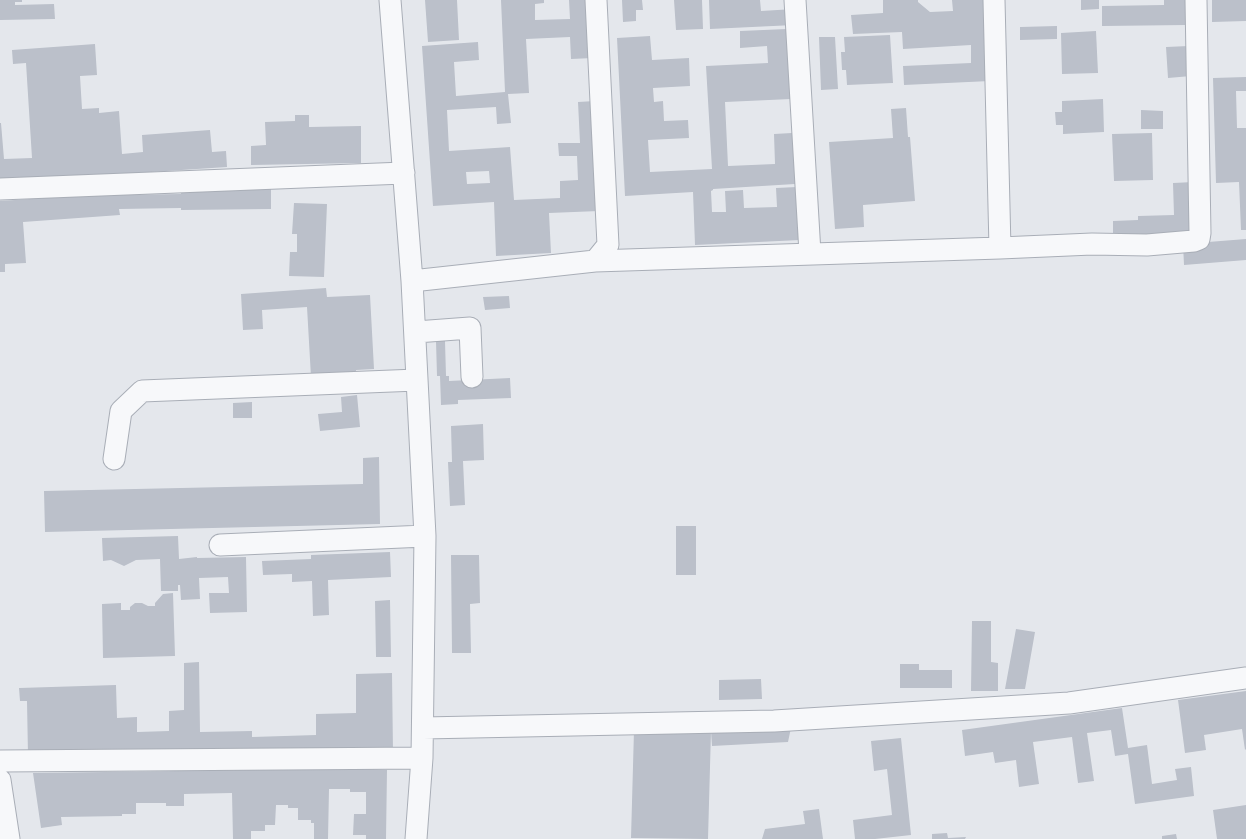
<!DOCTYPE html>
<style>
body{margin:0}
canvas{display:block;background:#e4e7ec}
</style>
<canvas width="1246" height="839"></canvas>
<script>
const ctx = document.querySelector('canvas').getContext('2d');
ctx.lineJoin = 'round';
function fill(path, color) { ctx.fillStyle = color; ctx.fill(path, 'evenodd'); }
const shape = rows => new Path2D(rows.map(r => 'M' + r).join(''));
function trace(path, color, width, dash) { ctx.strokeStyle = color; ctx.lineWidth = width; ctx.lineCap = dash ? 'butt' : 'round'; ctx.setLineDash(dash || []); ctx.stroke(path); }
fill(shape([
 [0,0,22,0,22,2,15,2,15,5,54,4,55,19,0,20],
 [425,0,457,0,459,40,428,42],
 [501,0,544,0,544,3,535,4,535,20,570,19,569,0,590,0,593,58,571,59,570,37,526,39,529,93,508,94,511,123,497,124,496,107,447,110,449,151,510,147,514,200,560,198,560,181,578,180,577,156,559,156,558,143,580,143,578,102,595,101,599,211,549,213,551,253,496,256,494,202,433,206,422,46,478,42,479,60,454,62,456,96,505,92],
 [489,171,490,183,467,184,466,172],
 [622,0,642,0,643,10,636,10,636,21,623,22],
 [674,0,702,0,703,29,676,30],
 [709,0,760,0,761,11,794,9,794,25,710,29],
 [883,0,918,0,918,2,930,12,953,11,952,0,986,0,990,81,904,85,903,66,971,63,971,45,903,49,902,32,853,34,851,15,883,13],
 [1081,0,1099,0,1099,9,1081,10],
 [1164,0,1186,0,1186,25,1102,26,1102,6,1164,5],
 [1212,0,1246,0,1246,21,1212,22],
 [1057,26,1057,39,1020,40,1020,27],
 [787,29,791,99,725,102,728,166,775,164,774,134,792,133,795,184,713,189,713,190,711,191,712,212,726,212,725,191,743,190,744,208,777,207,776,188,797,187,800,240,695,245,693,192,625,196,617,38,650,36,652,60,689,58,690,86,653,88,654,102,663,101,664,121,688,120,689,138,648,140,650,172,712,169,706,66,768,63,767,46,740,48,740,31],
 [1096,31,1098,73,1062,74,1061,33],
 [890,35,893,83,847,85,846,70,842,70,841,52,845,52,844,37],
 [819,37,835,37,838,89,821,90],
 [95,44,97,75,80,76,82,109,99,108,99,113,119,111,122,154,143,152,142,135,210,130,212,152,226,151,227,167,0,182,0,123,1,123,4,159,32,158,26,63,13,64,12,50],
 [1189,46,1191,76,1168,78,1166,47],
 [1246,77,1246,91,1236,91,1237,128,1246,128,1246,230,1241,230,1239,182,1216,183,1213,78],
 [1103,99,1104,132,1063,134,1063,125,1056,125,1055,112,1062,112,1062,101],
 [906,108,908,137,910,137,915,201,863,205,864,227,835,229,829,142,893,138,891,109],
 [1141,110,1163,111,1163,129,1141,129],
 [295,115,309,115,309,127,361,126,361,163,251,165,251,146,266,145,265,122,295,121],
 [1152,133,1153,180,1114,181,1112,134],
 [1194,182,1196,237,1140,238,1140,234,1113,235,1113,221,1138,220,1138,216,1174,215,1173,183],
 [271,189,271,209,181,210,181,208,119,209,120,215,23,222,26,263,5,264,5,272,0,272,0,201,118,193,119,195,181,194,181,191],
 [294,203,327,204,324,277,289,276,290,252,297,252,297,234,292,234],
 [1246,239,1246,260,1184,265,1183,244],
 [326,288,327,297,370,295,374,369,356,370,356,374,311,377,307,307,262,310,263,329,243,330,241,294],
 [509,296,510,308,485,310,483,297],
 [436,341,445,341,446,376,449,376,449,381,510,378,511,398,458,400,458,404,441,405,440,376,437,376],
 [357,395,360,427,320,431,318,414,342,412,341,397],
 [252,402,252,418,233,418,233,403],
 [483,424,484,460,463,461,465,505,450,506,448,462,452,462,451,426],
 [379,457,380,524,45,532,44,491,363,484,363,458],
 [676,526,696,526,696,575,676,575],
 [178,536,179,559,197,557,197,558,246,557,247,612,210,613,209,593,229,593,228,577,199,578,200,599,181,600,180,585,178,585,178,591,161,591,160,559,136,560,124,566,111,560,103,561,102,538],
 [390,552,391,577,328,580,329,615,313,616,312,581,292,582,292,574,263,575,262,561,311,559,311,555],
 [451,555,479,555,480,603,470,604,471,653,452,653],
 [173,593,175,656,103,658,102,604,121,603,121,610,130,610,130,607,135,603,142,603,148,606,155,606,155,603,163,594],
 [390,600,391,657,376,657,375,601],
 [972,621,991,621,991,662,998,663,998,691,971,691],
 [1016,629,1035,632,1025,689,1005,689],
 [199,662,200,732,252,731,252,737,316,735,316,714,356,713,356,674,392,673,393,753,28,756,27,701,20,701,19,688,116,685,117,718,137,717,137,732,169,731,169,711,184,710,184,663],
 [900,664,919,664,919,670,952,670,952,688,900,688],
 [761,679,762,699,719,700,719,680],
 [1246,691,1246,749,1245,750,1242,729,1204,735,1206,750,1185,753,1178,700],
 [1122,708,1128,748,1147,745,1152,784,1177,780,1175,769,1191,767,1194,796,1135,804,1128,754,1115,756,1111,730,1087,733,1094,781,1078,783,1072,737,1033,742,1039,784,1019,787,1016,760,995,763,993,752,965,756,962,730],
 [792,723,788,742,712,746,711,731,708,839,631,838,634,730],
 [901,738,911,835,875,839,855,839,853,820,892,815,887,769,874,771,871,741],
 [312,767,387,770,386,839,366,839,366,835,353,835,354,814,366,814,366,792,350,792,350,789,329,789,328,839,314,839,314,823,311,823,311,820,298,820,298,808,288,808,288,805,276,805,275,825,265,825,265,831,251,831,251,839,233,839,232,793,184,794,184,806,166,806,166,803,136,803,136,814,122,814,122,816,61,817,62,825,41,828,33,773,250,770,250,768],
 [1246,805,1246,839,1217,839,1213,810],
 [819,809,823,839,762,839,765,829,805,824,803,811],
 [947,833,948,838,966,837,965,839,932,839,932,834],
 [1176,834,1177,839,1162,839,1162,836]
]), '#bbc0ca');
const minor = shape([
 [390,0,412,281,425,536,422,758,416,839],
 [795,0,810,253],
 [994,0,1000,248],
 [0,189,404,173],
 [595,261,1000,248,1092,244,1147,245,1194,241,1199,239,1200,233,1196,0],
 [412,281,595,261,608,245,596,0],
 [416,332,470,328,472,377],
 [114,459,121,411,142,391,417,380],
 [220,545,425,536],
 [423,728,774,721,1069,703,1246,678],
 [0,761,422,758],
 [0,780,9,839]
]);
trace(minor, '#a9aeb7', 23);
trace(minor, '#f7f8fa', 21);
</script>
